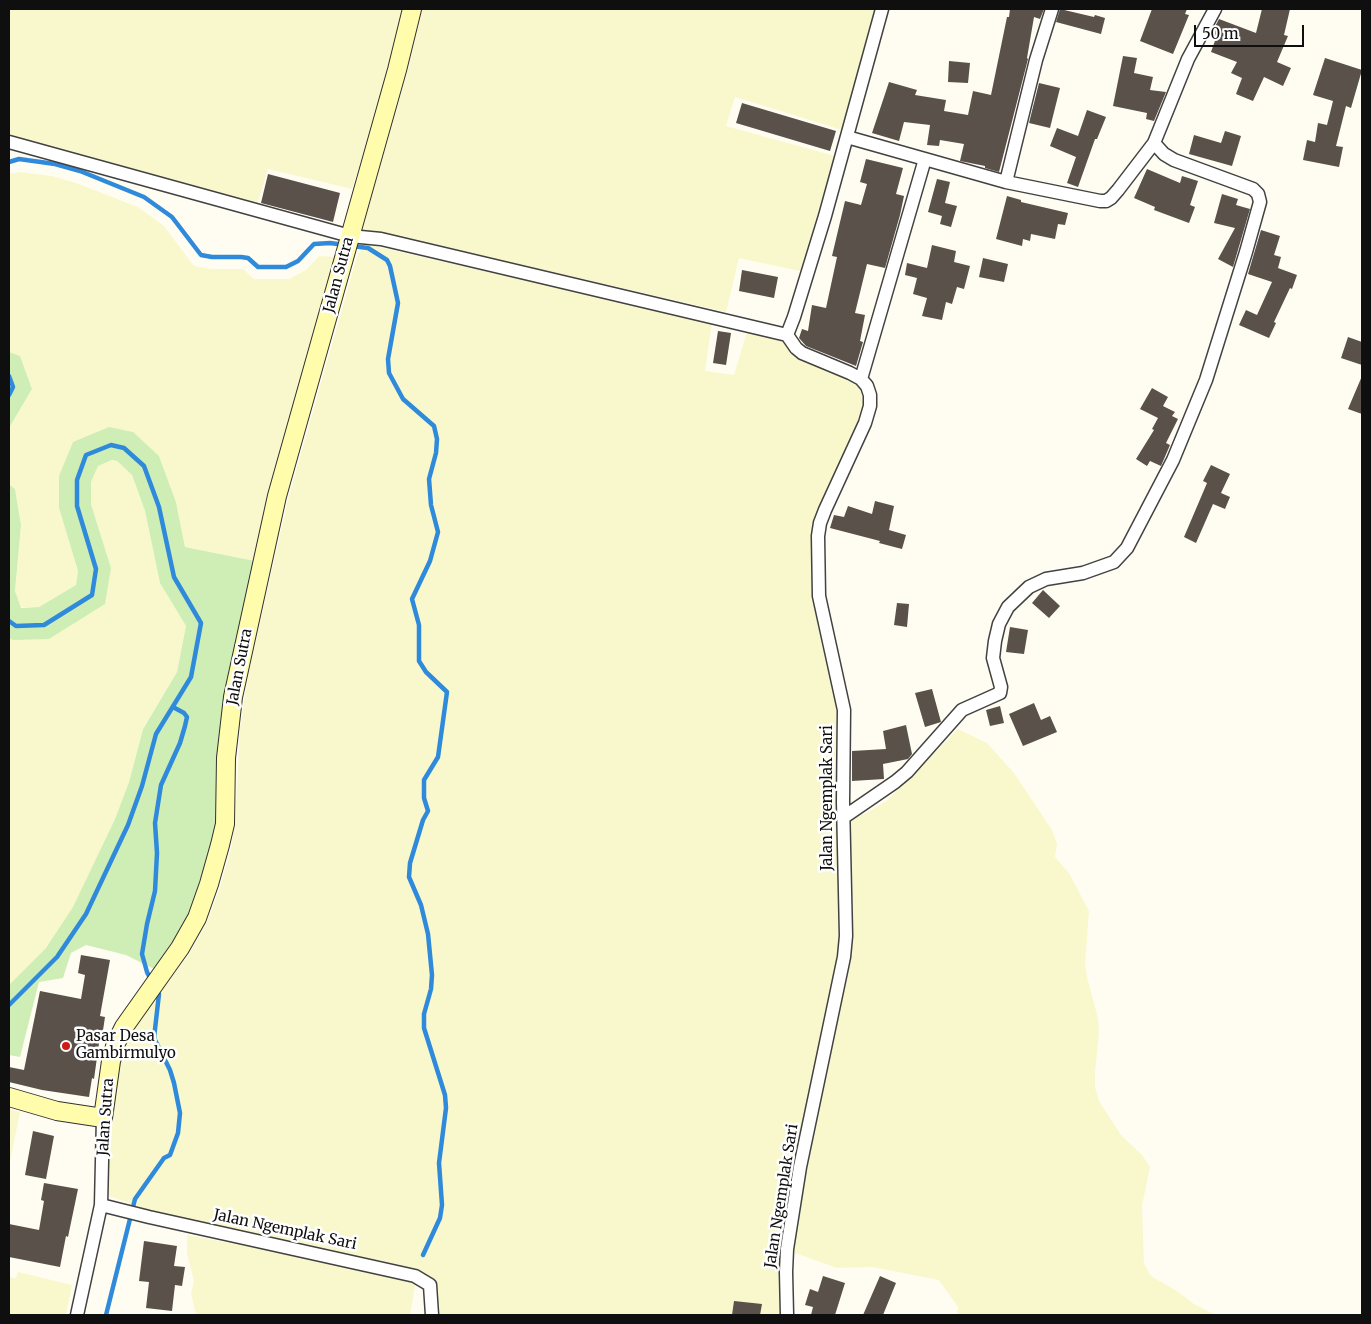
<!DOCTYPE html>
<style>
body{margin:0}
#map{position:relative;width:1371px;height:1324px;overflow:hidden;background:#fffdf1;font-family:Merriweather,serif}
canvas{display:block}
.frame{position:absolute;inset:0;border:10px solid #0f0f0f;pointer-events:none}
.scale{position:absolute;left:1194px;top:25px;width:110px;height:22px;box-sizing:border-box;border:2px solid #0f0f0f;border-top:0;padding-left:6px;font-size:15px;line-height:18px;white-space:nowrap;color:#0f0f0f;-webkit-text-stroke:4px #fff;paint-order:stroke}
</style>
<div id="map">
<canvas width="1371" height="1324"></canvas>
<div class="frame"></div>
<div class="scale">50 m</div>
</div>
<script>
const ctx = document.querySelector('canvas').getContext('2d');
ctx.lineJoin = 'round';
function fill(path, color) { ctx.fillStyle = color; ctx.fill(path, 'evenodd'); }
const shape = rows => new Path2D(rows.map(r => 'M' + r).join(''));
function trace(path, color, width, dash) { ctx.strokeStyle = color; ctx.lineWidth = width; ctx.lineCap = dash ? 'butt' : 'round'; ctx.setLineDash(dash || []); ctx.stroke(path); }
function label(font, color, halo, rows, align = 'center') {
  ctx.font = font + ' Merriweather,serif'; ctx.lineWidth = 5; ctx.setLineDash([]); ctx.textBaseline = 'middle'; ctx.strokeStyle = halo; ctx.fillStyle = color; for (const [text, x, y, turn = 0] of rows) {
    ctx.save(); ctx.translate(x, y); ctx.rotate((+turn || 0) * Math.PI / 180); ctx.textAlign = isNaN(turn) ? turn : align; if (halo) ctx.strokeText(text, 0, 0); ctx.fillText(text, 0, 0); ctx.restore();
  }
}
fill(shape([
 [9,9,405,9,390,70,352,189,268,169,257,205,37,145,9,134],
 [422,9,875,9,842,130,735,97,726,126,835,156,800,271,739,258,726,312,383,233,362,230,407,73],
 [20,172,52,176,76,183,138,207,164,226,194,266,211,269,243,269,254,279,289,279,306,270,319,256,338,257,255,561,185,547,176,502,159,456,109,427,59,508,78,571,76,585,39,607,20,607,15,591,21,525,15,489,9,483,9,428,32,389,20,356,9,352,9,174],
 [365,244,712,322,705,371,734,375,747,331,782,338,791,353,798,359,847,379,861,389,863,405,858,421,819,508,814,521,811,535,812,597,821,641,837,710,838,817,865,814,886,801,958,729,987,743,1014,773,1052,830,1057,844,1055,857,1069,873,1089,911,1085,964,1087,977,1098,1018,1099,1032,1095,1073,1095,1087,1099,1101,1121,1135,1142,1155,1150,1167,1142,1206,1144,1264,1151,1276,1177,1291,1194,1304,1216,1315,957,1315,958,1307,939,1280,872,1267,837,1268,781,1248,779,1272,781,1315,439,1315,436,1281,428,1275,417,1270,150,1211,109,1196,108,1118,120,1045,154,996,170,980,189,954,207,922,220,887,231,848,235,825,240,728,248,675,288,499,357,256],
 [112,460,117,461,132,475,145,511,160,583,186,626,177,672,143,728,129,782,115,819,73,908,46,948,9,985,9,638,13,640,111,568,91,504,91,482,98,466],
 [9,1109,20,1112,9,1167],
 [187,1235,327,1261,416,1281,410,1315,196,1315,191,1293,194,1281,187,1254],
 [18,1272,72,1285,66,1315,9,1315,9,1277,16,1278]
]), '#f9f8cd');
fill(shape([
 [9,352,20,356,32,389,9,428],
 [109,427,133,432,159,456,176,502,185,547,255,561,218,823,191,915,156,970,126,955,86,945,71,953,63,978,39,982,20,1057,9,1055,9,985,46,948,73,907,115,819,129,782,143,729,177,672,186,626,160,583,145,511,132,475,117,461,112,460,98,466,91,482,91,504,111,568,105,604,49,639,13,640,9,638,9,484,15,489,21,525,15,591,21,608,39,607,76,585,78,571,59,508,59,476,73,442]
]), '#cfeeb5');
trace(shape([
 [9,162,19,159,55,164,80,171,144,197,172,217,201,255,212,257,241,257,248,258,258,267,286,267,298,261,314,244,330,243,345,245],
 [352,246,368,248,387,260,390,266,398,303,388,359,389,373,403,399,434,426,437,439,436,453,429,479,431,505,438,532,430,561,412,599,419,625,419,661,426,672,447,692,438,757,424,780,424,798,428,811,423,820,410,863,409,877,421,905,428,934,432,975,431,989,424,1014,424,1028,445,1095,446,1108,439,1163,442,1205,440,1218,423,1255],
 [9,376,13,387,9,395],
 [9,621,16,626,44,625,92,595,96,569,77,506,77,480,86,455,111,445,124,448,144,466,159,507,174,577,201,623,191,677,156,734,142,786,128,825,86,914,57,957,9,1005],
 [151,980,147,972,142,954,147,924,155,891,157,853,155,823,161,785,180,743,185,726,187,717,184,713,173,707],
 [106,1315,135,1199,164,1158,170,1155,178,1133,180,1113,174,1083,170,1070,154,1038,159,994,156,989]
]), '#2f8adb', 4.5);
fill(shape([
 [1010,9,1044,9,1040,19,1034,17,1027,58,1028,59,999,172,985,168,985,166,960,161,964,144,940,140,939,146,927,145,930,125,904,122,899,141,872,133,889,82,917,90,915,95,946,100,944,111,968,115,973,91,991,95,1007,17,1009,17],
 [1060,9,1094,17,1095,15,1105,18,1101,34,1056,22],
 [1152,9,1187,9,1185,14,1189,15,1173,54,1140,41],
 [1262,9,1290,9,1284,35,1288,36,1277,62,1291,68,1283,86,1264,77,1253,101,1236,94,1242,78,1231,73,1237,62,1211,52,1216,38,1210,36,1219,19,1256,33],
 [1123,56,1137,58,1134,73,1153,77,1150,90,1166,92,1154,121,1146,119,1147,113,1113,106],
 [1325,58,1362,70,1351,108,1346,106,1336,146,1343,147,1339,167,1303,160,1307,140,1315,142,1318,123,1327,125,1333,101,1313,95],
 [949,61,970,63,968,83,948,82],
 [1039,83,1060,88,1050,128,1029,123],
 [742,103,836,131,830,151,736,123],
 [1087,110,1106,117,1097,139,1095,139,1078,187,1067,183,1076,157,1050,146,1057,128,1078,136],
 [1225,131,1241,136,1232,166,1189,154,1194,135,1221,143],
 [866,159,903,168,896,194,904,196,900,215,885,268,867,264,855,313,865,315,860,341,863,342,856,366,806,346,799,338,802,329,808,331,812,305,826,308,837,257,832,256,845,201,861,205,867,184,860,182],
 [1147,169,1180,183,1182,176,1198,181,1190,205,1195,207,1189,223,1154,210,1155,207,1134,198],
 [268,174,340,193,333,222,261,203],
 [937,179,950,182,945,203,957,206,951,227,940,224,942,216,928,212],
 [1222,194,1238,199,1236,205,1250,209,1233,267,1218,259,1235,228,1214,223],
 [1007,196,1021,200,1021,202,1068,213,1065,225,1058,224,1055,239,1031,234,1030,241,1023,239,1022,246,996,239],
 [1261,230,1280,236,1274,255,1281,257,1278,268,1297,275,1292,289,1290,288,1274,322,1276,323,1269,338,1239,325,1246,310,1257,315,1272,282,1248,274],
 [932,245,956,251,954,262,970,266,964,289,957,287,952,304,946,302,942,320,922,316,927,298,913,294,917,278,905,275,907,263,927,268],
 [983,258,1008,264,1004,282,979,277],
 [742,270,778,277,774,298,739,291],
 [718,331,731,333,726,365,713,363],
 [1348,337,1362,342,1362,365,1341,358],
 [1362,376,1362,414,1348,409],
 [1152,388,1168,397,1163,406,1175,412,1172,416,1178,419,1166,443,1170,445,1161,466,1150,461,1147,466,1136,459,1154,430,1152,429,1158,418,1140,409],
 [1211,465,1230,474,1221,493,1230,497,1225,509,1213,504,1196,543,1184,537,1207,483,1203,481],
 [875,501,894,506,889,530,906,535,902,549,879,543,880,541,830,528,834,515,844,517,848,506,872,514],
 [1043,590,1060,606,1049,618,1032,603],
 [897,603,909,604,907,627,894,625],
 [1010,627,1028,630,1024,654,1006,652],
 [932,689,941,722,925,727,915,693],
 [1034,703,1041,720,1050,716,1057,732,1023,746,1009,714],
 [1000,706,1004,723,990,726,986,710],
 [906,725,912,754,908,759,883,764,884,779,852,781,852,751,886,749,883,731],
 [81,955,110,960,100,1016,105,1017,102,1037,100,1036,94,1079,92,1078,89,1097,42,1090,9,1082,9,1067,24,1070,40,991,81,999,85,975,78,973],
 [33,1131,54,1136,46,1179,25,1175],
 [44,1183,78,1189,68,1237,66,1236,60,1267,9,1257,9,1224,39,1230,44,1201,41,1200],
 [144,1241,177,1246,174,1266,185,1267,182,1286,175,1285,172,1311,146,1308,149,1282,139,1281],
 [823,1276,845,1283,835,1315,811,1315,813,1307,805,1305,810,1289,818,1292],
 [880,1276,896,1283,883,1315,863,1315],
 [734,1301,762,1304,760,1315,732,1315]
]), '#59514a');
const street = shape([
 [847,137,1006,182,1100,201,1106,201,1111,198,1118,190,1154,143,1188,59,1215,9],
 [9,142,350,236,381,239,787,335,794,317,825,216,882,9],
 [1006,182,1036,60,1052,9],
 [787,335,796,348,802,353,850,373,861,379,867,386,870,395,870,406,865,423,825,510,820,523,818,536,819,596,844,710,843,802,846,936,844,957,800,1167,787,1249,786,1272,787,1315],
 [861,379,925,159],
 [844,817,895,782,907,772,962,710,1000,693,1001,687,993,658,995,641,999,624,1008,607,1029,587,1046,579,1083,573,1114,562,1127,548,1173,460,1206,380,1246,252,1260,202,1258,194,1253,189,1174,160,1164,154,1154,143],
 [101,1205,149,1217,415,1276,430,1285,432,1315],
 [77,1315,101,1205,103,1118]
]);
const secondary = shape([
 [9,1097,57,1111,103,1118,111,1061,116,1043,124,1027,180,948,197,918,209,884,220,845,225,824,226,758,233,697,277,496,397,70,412,9]
]);
trace(street, '#424242', 15);
trace(secondary, '#313131', 20);
trace(street, '#fff', 12);
trace(secondary, '#fffcac', 18);
for (const [x, y, r, color] of [
 [66,1046,5,"#ce1b17"]
]) { const dot = new Path2D(); dot.arc(x, y, r, 0, 2 * Math.PI); ctx.fillStyle = color; ctx.fill(dot); trace(dot, '#fff', 2); }
label('15px', '#0f0f0f', '#fff', [
 ["Jalan Sutra",339,275,-75],
 ["Jalan Sutra",240,667,-79],
 ["Jalan Ngemplak Sari",828,798,-90],
 ["Jalan Sutra",106,1117,-86],
 ["Jalan Ngemplak Sari",782,1196,-81],
 ["Jalan Ngemplak Sari",285,1230,12]
]);
label('15px', '#0f0f0f', '#fff', [
 ["Pasar Desa",76,1037],
 ["Gambirmulyo",76,1054]
], 'left');
</script>
